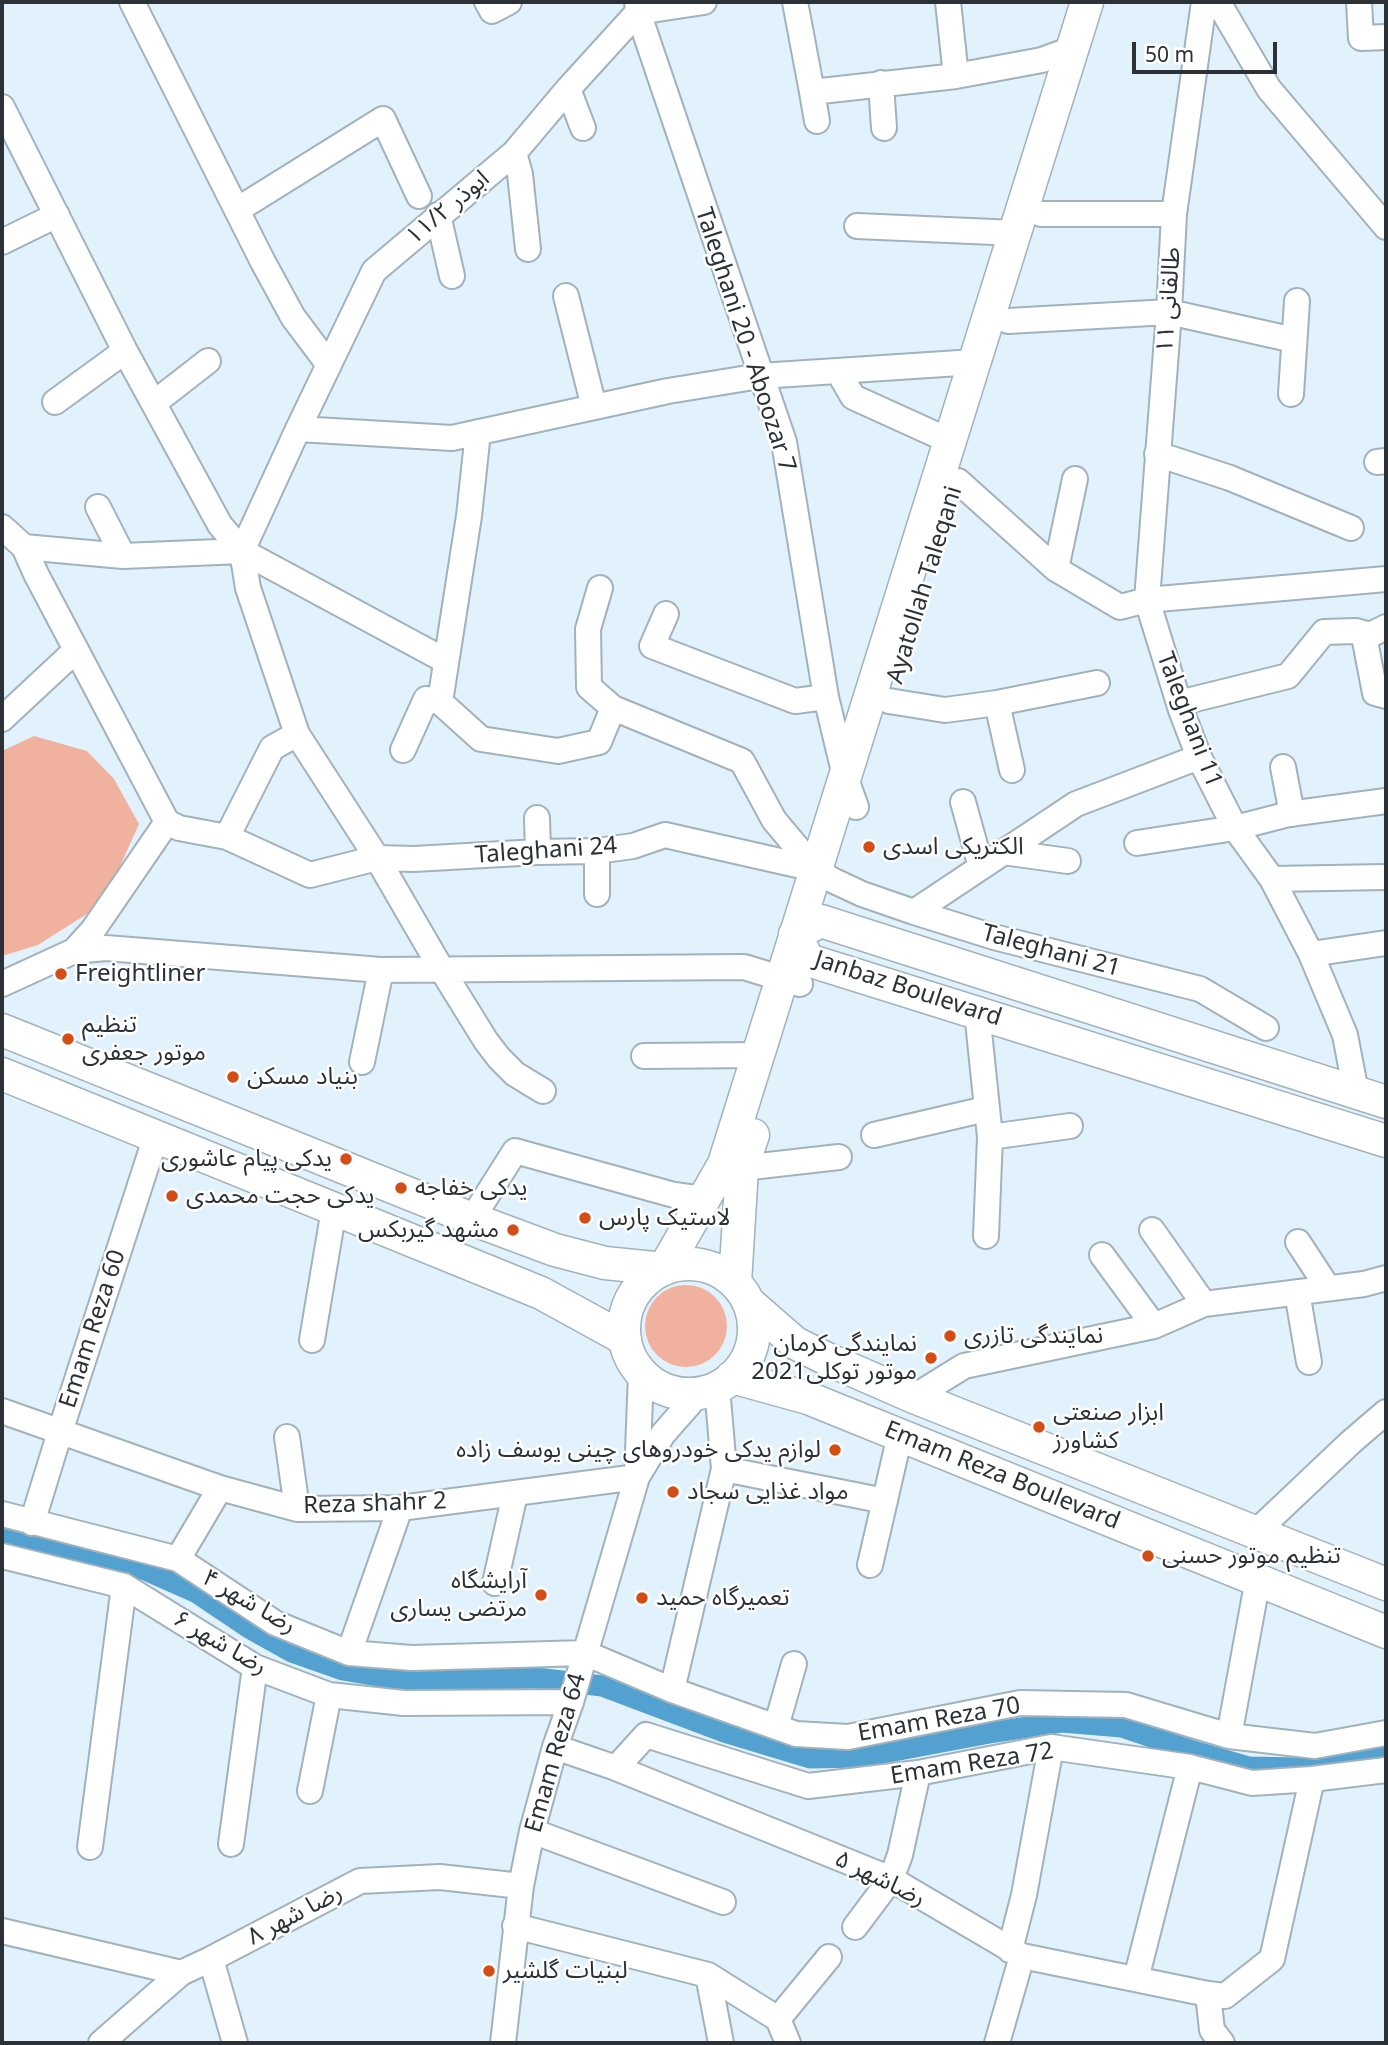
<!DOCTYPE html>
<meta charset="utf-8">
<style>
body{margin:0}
#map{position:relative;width:1388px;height:2045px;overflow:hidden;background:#e2f2fd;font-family:"Noto Sans",sans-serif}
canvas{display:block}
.frame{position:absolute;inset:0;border:4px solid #2b3136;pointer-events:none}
.scale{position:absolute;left:1132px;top:42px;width:145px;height:32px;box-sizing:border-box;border:4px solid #2b3136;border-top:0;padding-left:9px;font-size:21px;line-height:24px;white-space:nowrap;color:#2b3136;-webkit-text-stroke:5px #fff;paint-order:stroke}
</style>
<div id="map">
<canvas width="1388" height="2045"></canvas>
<div class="frame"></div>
<div class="scale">50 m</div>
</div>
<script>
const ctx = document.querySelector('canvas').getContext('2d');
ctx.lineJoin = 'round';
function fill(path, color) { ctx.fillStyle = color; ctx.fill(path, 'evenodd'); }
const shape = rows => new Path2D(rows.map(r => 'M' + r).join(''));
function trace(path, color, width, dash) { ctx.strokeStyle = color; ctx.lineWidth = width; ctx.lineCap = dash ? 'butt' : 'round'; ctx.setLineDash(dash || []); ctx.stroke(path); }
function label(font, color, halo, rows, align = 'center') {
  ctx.font = font + ' "Noto Sans","Noto Sans Arabic",sans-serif'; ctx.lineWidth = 5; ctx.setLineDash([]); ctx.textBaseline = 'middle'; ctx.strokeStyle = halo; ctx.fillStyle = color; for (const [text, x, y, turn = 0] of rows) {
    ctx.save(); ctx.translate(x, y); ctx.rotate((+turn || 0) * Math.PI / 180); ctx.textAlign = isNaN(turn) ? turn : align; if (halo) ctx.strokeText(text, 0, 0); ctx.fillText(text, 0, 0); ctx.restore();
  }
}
fill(shape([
 [34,736,87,751,114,779,139,824,117,873,90,912,38,945,2,956,2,751],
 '645 1326a41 41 0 1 1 82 0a41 41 0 1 1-82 0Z'
]), '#f0b29e');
trace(shape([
 [2,1534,145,1570,197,1593,249,1628,292,1652,343,1670,406,1681,537,1678,602,1686,724,1732,810,1758,862,1757,995,1732,1062,1722,1122,1727,1190,1750,1249,1767,1300,1768,1386,1754]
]), '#53a1d0', 21);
const minor = shape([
 [132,2,263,262,293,317,329,365],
 [487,2,492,11,509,2],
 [637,2,638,12,784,442,826,697,845,776,856,807],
 [795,2,812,92,956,76,1042,60,1072,49],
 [948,2,956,76],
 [1204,2,1174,214,1169,312,1147,600,1181,710,1199,757,1235,828,1272,879,1386,877],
 [1218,2,1269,89,1386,227],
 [1359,2,1361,38,1386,37],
 [881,83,884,128],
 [568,89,583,128],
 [812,92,817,121],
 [2,107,125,351,220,525,242,551,446,661],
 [514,153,520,174,528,249],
 [237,210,383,119,419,196],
 [1041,214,1174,214],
 [438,215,452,276],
 [857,226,1016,233],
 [2,242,57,215],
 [566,296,594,407],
 [1008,321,1169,312,1294,340],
 [838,371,853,397,950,441],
 [1291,394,1297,301],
 [55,402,125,351],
 [154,403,208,361],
 [298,429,452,438,668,391,760,376,975,362],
 [1157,454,1230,478,1351,528],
 [1377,462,1386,461],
 [958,481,1056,569,1120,607,1147,600,1386,579],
 [98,507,123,556],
 [2,527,24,547,36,574,167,822],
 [24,547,123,556,242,551],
 [1056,569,1075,479],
 [600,588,588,629,589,687,613,708],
 [666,614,652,646,795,701,826,697],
 [1386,627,1370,635,1365,641,1375,693,1386,696],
 [889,701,945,710,997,703,1097,683],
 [440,702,469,516,478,432],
 [997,703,1012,770],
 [1179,703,1288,676,1324,632,1356,631,1370,635],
 [2,719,75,651],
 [403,750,426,699,440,702,481,739,558,751,599,742,613,708,742,761,774,820,815,869],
 [1283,767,1292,814],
 [963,802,981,867],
 [537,818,538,852],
 [167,822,179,828,227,837,310,875,377,858,414,859,538,852,597,851,633,846,665,835,815,869,832,880,862,894,914,912,994,937,1200,989,1266,1028],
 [227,837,272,748,297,734],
 [1137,843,1235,828,1289,814,1386,801],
 [1003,852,1068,861],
 [1272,879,1311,954,1345,1035,1356,1092],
 [597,894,597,851],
 [914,912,1076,804,1199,757],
 [74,951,106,948,381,970,744,967,800,984],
 [1311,954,1386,943],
 [2,984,74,951,93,930,167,822],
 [977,1012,990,1137,986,1236],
 [644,1056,758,1055],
 [362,1062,381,970],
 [543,1091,515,1074,499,1058,486,1041,442,970,377,858,297,734,248,588,242,551,298,429,374,271,514,153,568,89,638,12,704,2],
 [874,1135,986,1109],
 [990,1137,1070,1126],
 [742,1168,839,1157],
 [472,1219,515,1151,674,1195,704,1199],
 [1152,1230,1204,1304],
 [1298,1242,1328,1288],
 [1102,1255,1154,1326],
 [1297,1292,1309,1362],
 [312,1340,334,1209],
 [914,1397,964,1366,1154,1326,1204,1304,1364,1284,1386,1278],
 [2,1411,220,1488,297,1509,400,1508,637,1477,641,1373],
 [287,1437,297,1509],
 [724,1469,885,1501],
 [2,1514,178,1559,275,1623,349,1653,412,1658,585,1653,672,1690,796,1734,848,1737,1020,1703,1126,1705,1229,1736,1315,1746,1386,1733],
 [32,1523,60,1432,156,1136],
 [1257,1531,1351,1442,1386,1412],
 [2,1556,124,1586,255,1667,329,1695,404,1703,571,1702],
 [178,1559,220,1488],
 [870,1565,900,1435],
 [495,1583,515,1494],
 [349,1653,400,1508],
 [672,1690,724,1469,717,1387],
 [776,1727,794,1664],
 [1229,1736,1258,1579],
 [555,1747,616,1768,891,1879,1022,1956,1208,1994,1225,1996,1272,1959,1312,1779],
 [616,1768,646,1735,808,1786,918,1773,1051,1747,1190,1767,1252,1783,1312,1779,1386,1770],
 [310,1791,329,1695],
 [532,1831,723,1902],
 [231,1844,255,1667],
 [90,1847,124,1586],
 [515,1926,708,1975,778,2019,788,2043],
 [855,1927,891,1879,900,1855,918,1773],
 [2,1931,181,1973],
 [1010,1950,1024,1895,1051,1747],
 [211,1959,235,2043],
 [708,1975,721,2043],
 [1136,1979,1190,1767],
 [1208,1994,1212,2030,1222,2043],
 [778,2019,829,1957],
 [101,2043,181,1973,211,1959,360,1881,440,1877,521,1886],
 [503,2043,521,1886,532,1831,555,1747,571,1702,637,1477,663,1434,699,1393],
 [997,2043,1022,1956]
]);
const major = shape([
 [2,1030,472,1219,555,1250,605,1263,664,1269,724,1164,1087,2],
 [2,1074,541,1293,625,1339],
 [1386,1102,821,921,795,934,808,960,1386,1141],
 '624 1329a65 65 0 1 1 130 0a65 65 0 1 1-130 0Z',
 [735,1283,742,1168,753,1135],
 [748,1302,795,1343,827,1359,914,1397,1386,1584],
 [732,1377,808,1398,1386,1632]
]);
trace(minor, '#a2b2bc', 28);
trace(major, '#a2b2bc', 35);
trace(minor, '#fff', 24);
trace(major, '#fff', 32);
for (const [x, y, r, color] of [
 [869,847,7,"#d44d17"],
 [61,974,7,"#d44d17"],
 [68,1039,7,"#d44d17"],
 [233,1077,7,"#d44d17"],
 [346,1159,7,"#d44d17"],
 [401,1188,7,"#d44d17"],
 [172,1196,7,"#d44d17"],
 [585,1218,7,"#d44d17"],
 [513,1230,7,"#d44d17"],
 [950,1336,7,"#d44d17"],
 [931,1358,7,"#d44d17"],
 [1039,1427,7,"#d44d17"],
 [835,1450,7,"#d44d17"],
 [673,1492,7,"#d44d17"],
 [1148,1556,7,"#d44d17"],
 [541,1595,7,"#d44d17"],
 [642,1598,7,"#d44d17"],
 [489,1971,7,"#d44d17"]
]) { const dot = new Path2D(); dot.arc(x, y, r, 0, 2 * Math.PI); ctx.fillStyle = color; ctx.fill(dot); trace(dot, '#fff', 2.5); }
label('24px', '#2b3136', '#fff', [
 ["ابوذر ۱۱/۲",448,208,-40],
 ["طالقانی ۱۱",1169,300,-86],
 ["Taleghani 20 - Aboozar 7",745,340,72],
 ["Ayatollah Taleqani",925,585,-73],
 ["Taleghani 11",1189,720,69],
 ["Taleghani 24",546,851,-4],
 ["Taleghani 21",1051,951,15],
 ["Janbaz Boulevard",908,989,18],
 ["Emam Reza 60",93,1329,-72],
 ["Emam Reza Boulevard",1002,1476,22],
 ["Reza shahr 2",375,1504,-2],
 ["رضا شهر ۴",249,1602,30],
 ["رضا شهر ۶",220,1643,30],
 ["Emam Reza 70",939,1720,-10],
 ["Emam Reza 64",556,1753,-74],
 ["Emam Reza 72",972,1764,-9],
 ["رضاشهر ۵",880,1879,26],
 ["رضا شهر ۸",295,1915,-28]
]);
label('24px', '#2b3136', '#fff', [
 ["الکتریکی اسدی",883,847],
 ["Freightliner",75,974],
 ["تنظیم",82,1025],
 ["موتور جعفری",82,1053],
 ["بنیاد مسکن",247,1077],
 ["یدکی پیام عاشوری",332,1159,"right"],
 ["یدکی خفاجه",415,1188],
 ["یدکی حجت محمدی",186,1196],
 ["لاستیک پارس",599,1218],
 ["مشهد گیربکس",499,1230,"right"],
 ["نمایندگی تازری",964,1336],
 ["نمایندگی کرمان",917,1344,"right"],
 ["موتور توکلی2021",917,1372,"right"],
 ["ابزار صنعتی",1053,1413],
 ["کشاورز",1053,1441],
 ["لوازم یدکی خودروهای چینی یوسف زاده",821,1450,"right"],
 ["مواد غذایی سجاد",687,1492],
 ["تنظیم موتور حسنی",1162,1556],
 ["آرایشگاه",527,1581,"right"],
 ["مرتضی یساری",527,1609,"right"],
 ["تعمیرگاه حمید",656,1598],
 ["لبنیات گلشیر",503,1971]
], 'left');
</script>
